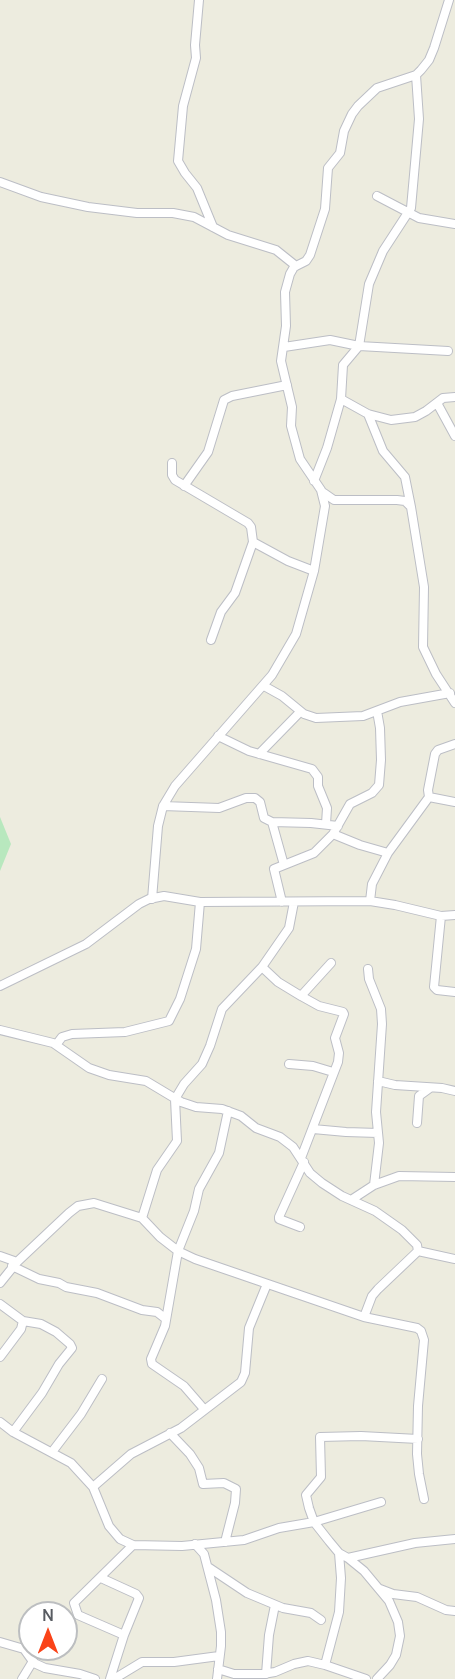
<!DOCTYPE html>
<style>
body{margin:0}
#map{position:relative;width:455px;height:1679px;overflow:hidden;background:#edecdf;font-family:Manrope,sans-serif}
canvas{display:block}
.north{position:absolute;left:18px;top:1601px;width:60px;height:60px;box-sizing:border-box;background:#fff;border:2px solid #bcbec0;border-radius:50%;rotate:0deg;font-size:16px;font-weight:700;line-height:24px;text-align:center;color:#585c62}
.north::after{content:'';display:block;margin:auto;width:21px;height:27px;background:#fa4318;clip-path:polygon(50% 0,100% 100%,50% 72%,0 100%)}
</style>
<div id="map">
<canvas width="455" height="1679"></canvas>
<div class="north">N</div>
</div>
<script>
const ctx = document.querySelector('canvas').getContext('2d');
ctx.lineJoin = 'round';
function fill(path, color) { ctx.fillStyle = color; ctx.fill(path, 'evenodd'); }
const shape = rows => new Path2D(rows.map(r => 'M' + r).join(''));
function trace(path, color, width, dash) { ctx.strokeStyle = color; ctx.lineWidth = width; ctx.lineCap = dash ? 'butt' : 'round'; ctx.setLineDash(dash || []); ctx.stroke(path); }
fill(shape([
 [0,817,11,844,0,871]
]), '#b8e8be');
const minor = shape([
 [199,0,195,45,196,58,183,106,178,161,185,173,197,188,213,227],
 [0,182,41,197,88,207,137,213,173,213,194,217,228,235,276,250,296,266],
 [377,196,419,218,455,224],
 [284,347,330,340,359,346,448,351],
 [341,399,368,414,391,420,415,417,426,411,443,398,455,397],
 [437,403,455,436],
 [368,414,383,451,405,477,411,507],
 [172,463,172,475,175,480,248,523,251,527,253,542,288,561,314,571],
 [314,481,327,448,341,399,343,365,359,346,369,284,383,251,411,208,419,119,416,75],
 [184,486,208,452,224,400,232,396,287,385],
 [324,493,334,500,397,500,405,501,411,507,424,587,423,647,436,674,455,703],
 [211,640,221,612,235,593,253,542],
 [264,686,282,696,304,714,316,718,363,716,400,702,450,693],
 [218,736,249,751,312,769,318,777,318,786,327,808,326,824],
 [259,754,300,712],
 [429,797,455,802],
 [163,806,219,808,246,798,255,798,260,802,264,818,272,822,311,823,338,826],
 [272,822,284,865],
 [333,834,360,845,388,853],
 [152,899,158,826,163,806,175,786,272,675,296,634,314,571,325,506,321,490,300,459,291,426,292,407,281,361,286,326,285,292,290,274,294,267,306,261,310,255,325,209,328,168,340,153,344,131,352,114,358,106,377,88,416,75,421,70,429,60,434,48,449,0],
 [370,901,372,884,388,853,429,797,428,790,435,754,438,750,455,744],
 [282,902,274,869,314,853,333,834,350,804,372,793,379,785,381,760,380,728,377,711],
 [294,902,289,928,262,967,278,982,301,996,319,1006,343,1012,344,1014,335,1038,339,1053,338,1062,301,1158],
 [441,916,434,987,437,990,455,992],
 [368,969,369,979,381,1009,382,1024,376,1112,379,1143,374,1185],
 [0,986,86,944,139,904,149,899,164,896,200,902,370,901,395,905,441,916,455,915],
 [301,996,331,963],
 [0,1030,53,1043,89,1068,109,1075,146,1081,181,1102,196,1107,222,1109,241,1116,256,1128,280,1137,293,1147,310,1173,322,1183,342,1196,375,1211,402,1230,417,1245,418,1251,378,1289,372,1296,364,1317],
 [56,1045,62,1037,72,1034,125,1032,169,1021,180,999,196,949,200,902],
 [289,1064,313,1066,333,1072],
 [378,1081,395,1085,442,1088,455,1091],
 [417,1123,419,1096,430,1088],
 [313,1129,346,1132,378,1133],
 [351,1200,374,1185,399,1176,455,1177],
 [142,1218,157,1170,177,1141,175,1099,184,1084,202,1064,210,1046,222,1009,262,967],
 [300,1227,279,1219,279,1217,304,1162],
 [418,1251,455,1259],
 [0,1256,17,1262],
 [12,1266,39,1279,59,1283,66,1287,97,1293,142,1310,157,1312,166,1319],
 [0,1283,17,1262,69,1213,78,1206,94,1203,142,1218,160,1237,178,1251,195,1259,364,1317,417,1328,421,1331,424,1340,418,1406,417,1454,419,1474,424,1499],
 [0,1304,23,1321,21,1329,0,1357],
 [204,1409,184,1386,152,1364,151,1359,165,1326,178,1251,194,1211,199,1189,219,1153,228,1111],
 [0,1422,13,1432,71,1463,93,1487,109,1526,120,1539,133,1545,182,1546,244,1540,279,1528,314,1522,381,1502],
 [13,1432,42,1393,59,1364,72,1348,70,1344,56,1332,41,1324,23,1321],
 [170,1433,190,1454,199,1468,203,1484,224,1483,236,1489,235,1503,225,1542],
 [418,1439,361,1436,320,1437,321,1477,306,1495,309,1508,314,1522,329,1541,339,1553,348,1558,415,1543,455,1539],
 [52,1452,81,1414,102,1379],
 [93,1487,131,1454,181,1428,241,1382,245,1373,249,1328,267,1284],
 [195,1544,204,1554,216,1600,221,1632,221,1646,217,1679],
 [348,1558,364,1571,389,1601,398,1622,400,1636,396,1655,390,1665,377,1679],
 [208,1567,247,1593,283,1608,311,1613,321,1620],
 [101,1578,136,1594,139,1598,124,1635,110,1679],
 [380,1589,393,1594,417,1597,446,1610,455,1611],
 [124,1635,78,1615,74,1603,133,1545],
 [0,1642,24,1649,34,1663,45,1668,80,1674,95,1679],
 [325,1665,339,1612,341,1578,339,1553],
 [218,1669,234,1674,263,1674,275,1672,294,1664,308,1661,325,1665,366,1679],
 [266,1674,269,1635,275,1605],
 [22,1679,33,1661],
 [114,1679,142,1662,174,1662,219,1656]
]);
trace(minor, '#bcbec5', 10);
trace(minor, '#fff', 8);
</script>
